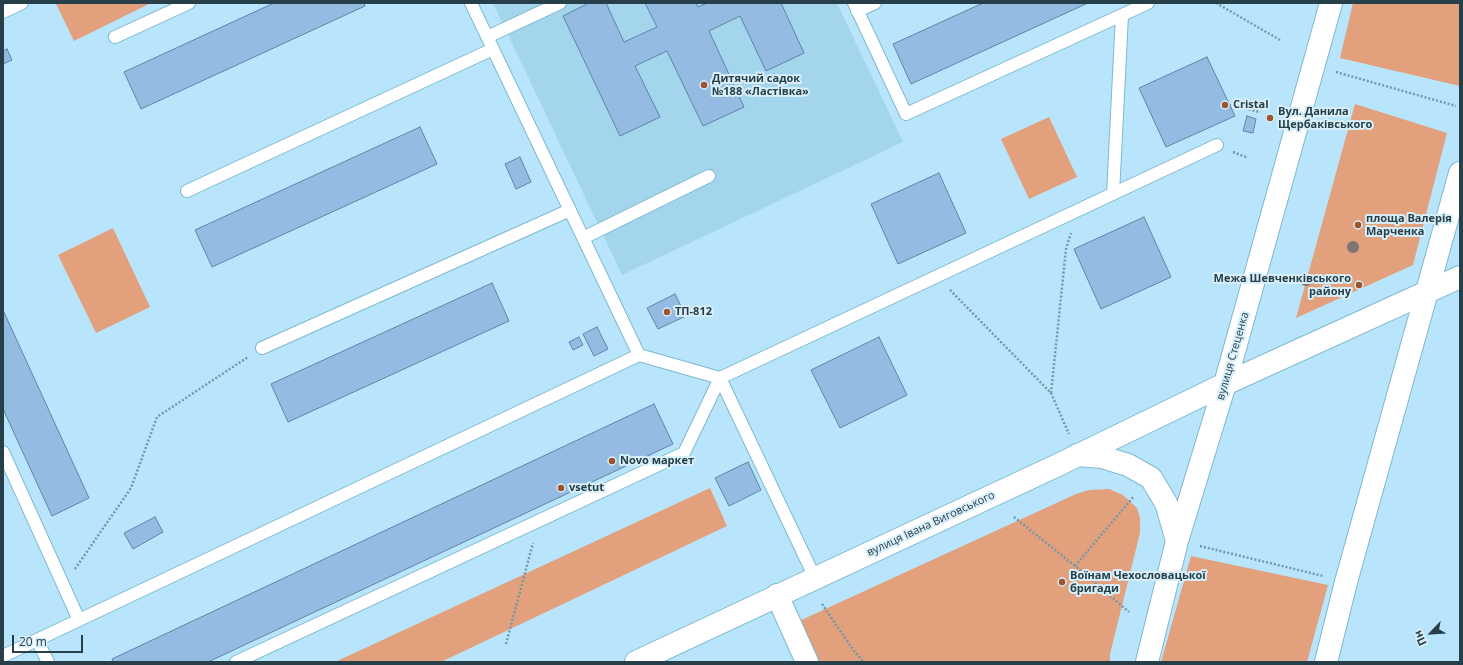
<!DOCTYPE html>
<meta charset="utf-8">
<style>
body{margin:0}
#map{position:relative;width:1463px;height:665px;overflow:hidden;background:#b8e5fb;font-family:"Open Sans",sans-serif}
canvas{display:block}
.frame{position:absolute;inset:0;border:4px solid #273f49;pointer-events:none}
.north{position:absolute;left:1411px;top:613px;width:40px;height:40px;-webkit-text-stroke:3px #d8eff9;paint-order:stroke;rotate:245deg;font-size:11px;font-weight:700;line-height:16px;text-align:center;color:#273f49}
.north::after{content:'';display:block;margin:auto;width:14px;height:18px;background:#273f49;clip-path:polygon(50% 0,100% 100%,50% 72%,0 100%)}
.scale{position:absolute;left:12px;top:635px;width:71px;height:18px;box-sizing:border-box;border:2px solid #273f49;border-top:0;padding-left:5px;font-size:12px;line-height:14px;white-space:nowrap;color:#273f49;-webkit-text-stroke:3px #d8eff9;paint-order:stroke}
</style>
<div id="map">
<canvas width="1463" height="665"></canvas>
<div class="frame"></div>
<div class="north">Пн</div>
<div class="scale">20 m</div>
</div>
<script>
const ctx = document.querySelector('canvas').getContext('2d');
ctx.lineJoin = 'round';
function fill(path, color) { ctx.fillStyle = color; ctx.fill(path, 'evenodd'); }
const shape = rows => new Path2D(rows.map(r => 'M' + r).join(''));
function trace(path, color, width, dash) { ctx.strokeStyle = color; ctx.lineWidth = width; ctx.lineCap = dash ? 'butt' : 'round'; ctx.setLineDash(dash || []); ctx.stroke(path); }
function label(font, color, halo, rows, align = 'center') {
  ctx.font = font + ' "Open Sans",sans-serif'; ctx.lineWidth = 4; ctx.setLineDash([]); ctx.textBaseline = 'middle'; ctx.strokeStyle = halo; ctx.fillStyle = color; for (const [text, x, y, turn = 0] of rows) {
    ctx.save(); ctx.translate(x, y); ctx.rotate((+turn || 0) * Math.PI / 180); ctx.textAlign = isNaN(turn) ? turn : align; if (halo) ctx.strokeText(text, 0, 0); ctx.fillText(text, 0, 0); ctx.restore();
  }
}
fill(shape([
 [493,3,837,3,903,142,622,275]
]), '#a3d5ed');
fill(shape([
 [57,3,149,3,149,4,74,41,56,4],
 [1353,3,1460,3,1460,86,1340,58],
 [1355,104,1447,133,1413,265,1296,318],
 [1049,117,1077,177,1029,199,1001,139],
 [113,228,150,307,96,333,58,255],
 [710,488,727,526,441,662,335,662],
 [1109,489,1123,495,1137,508,1140,518,1140,533,1110,654,1110,662,802,662,786,627,1076,494,1089,490],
 [1191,556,1328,585,1307,662,1161,662]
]), '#e3a07d');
const building = shape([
 [274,3,364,3,365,6,141,109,124,72,274,3],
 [589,3,606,3,624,42,657,27,645,3,696,3,698,7,707,3,781,3,804,53,766,71,740,16,709,31,744,107,703,126,667,51,635,66,660,117,620,136,563,16,589,3],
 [983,3,1088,3,911,84,893,44,983,3],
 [7,49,12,60,3,64,3,51,7,49],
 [1207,57,1235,116,1166,147,1139,88,1207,57],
 [1247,116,1256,119,1253,133,1243,131,1247,116],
 [420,127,437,164,212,267,195,230,420,127],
 [520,157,531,182,516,189,505,164,520,157],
 [939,173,966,233,898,264,871,204,939,173],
 [1144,217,1171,277,1101,309,1074,249,1144,217],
 [492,283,509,321,288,422,271,384,492,283],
 [675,294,686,316,658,329,647,308,675,294],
 [3,310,89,498,52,516,3,409,3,310],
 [597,327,608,349,594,356,583,334,597,327],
 [579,337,583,345,573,350,569,342,579,337],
 [879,337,907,395,840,428,811,370,879,337],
 [654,404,673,444,208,662,113,662,112,659,654,404],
 [748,462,761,490,729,506,715,478,748,462],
 [155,517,163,532,133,549,124,533,155,517]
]);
fill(building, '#94bbe1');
trace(building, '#5e84a7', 1);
const service = shape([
 [471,3,639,355,720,378,815,578],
 [854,3,906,114,1122,15],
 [857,11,875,3],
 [3,12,22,3],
 [115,37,189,3],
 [487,37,560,3],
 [187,191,493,49],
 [1113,194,1122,15,1148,3],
 [583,238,709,176],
 [262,348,570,210],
 [3,452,79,620],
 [37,640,48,662],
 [3,656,639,355],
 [236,662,684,453,720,378,1217,145]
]);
const minor = shape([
 [777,595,807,662]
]);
const secondary = shape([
 [1077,455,1102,457,1128,465,1151,478,1166,503,1177,541],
 [636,662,1060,464,1225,384,1460,277],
 [1147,662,1177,541,1225,384,1331,3],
 [1326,662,1346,582,1460,173]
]);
trace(service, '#7fb8d1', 14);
trace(minor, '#7fb8d1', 24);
trace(secondary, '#7fb8d1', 24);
trace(shape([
 [1216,3,1280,40],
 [1336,72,1456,106],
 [1229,105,1260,112],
 [1233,152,1248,158],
 [950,290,1051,393,1069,434],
 [1051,393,1066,249,1071,233],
 [1014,517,1075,566,1129,612],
 [1200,546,1323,576],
 [1075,566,1134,496],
 [75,569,131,488,157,417,248,357],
 [822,604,854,651,864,662],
 [506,644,533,543]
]), '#7498a8', 2.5, [2, 2]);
trace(service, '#fff', 12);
trace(minor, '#fff', 22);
trace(secondary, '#fff', 22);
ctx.fillStyle = '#7c7772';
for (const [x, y] of [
 [1353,247],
 [1306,280]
]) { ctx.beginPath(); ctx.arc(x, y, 6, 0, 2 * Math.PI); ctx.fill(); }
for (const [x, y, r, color] of [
 [704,85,4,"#9b542d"],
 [1225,105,4,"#9b542d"],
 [1270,118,4,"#9b542d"],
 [1358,225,4,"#9b542d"],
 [1359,285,4,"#9b542d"],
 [667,312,4,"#9b542d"],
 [612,461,4,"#9b542d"],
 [561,488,4,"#9b542d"],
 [1062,582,4,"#9b542d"]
]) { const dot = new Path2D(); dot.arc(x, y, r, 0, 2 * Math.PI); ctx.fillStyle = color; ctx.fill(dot); trace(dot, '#d8eff9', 1.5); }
label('bold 11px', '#273f49', '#d8eff9', [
 ["Дитячий садок",712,79],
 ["№188 «Ластівка»",712,92],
 ["Cristal",1233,105],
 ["Вул. Данила",1278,112],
 ["Щербаківського",1278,125],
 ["площа Валерія",1366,219],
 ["Марченка",1366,232],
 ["Межа Шевченківського",1351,279,"right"],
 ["району",1351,292,"right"],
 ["ТП-812",675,312],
 ["Novo маркет",620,461],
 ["vsetut",569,488],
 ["Воїнам Чехословацької",1070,576],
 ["бригади",1070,589]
], 'left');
label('11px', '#273f49', '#d8eff9', [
 ["вулиця Стеценка",1233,356,-74],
 ["вулиця Івана Виговського",931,524,-25]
]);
</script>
